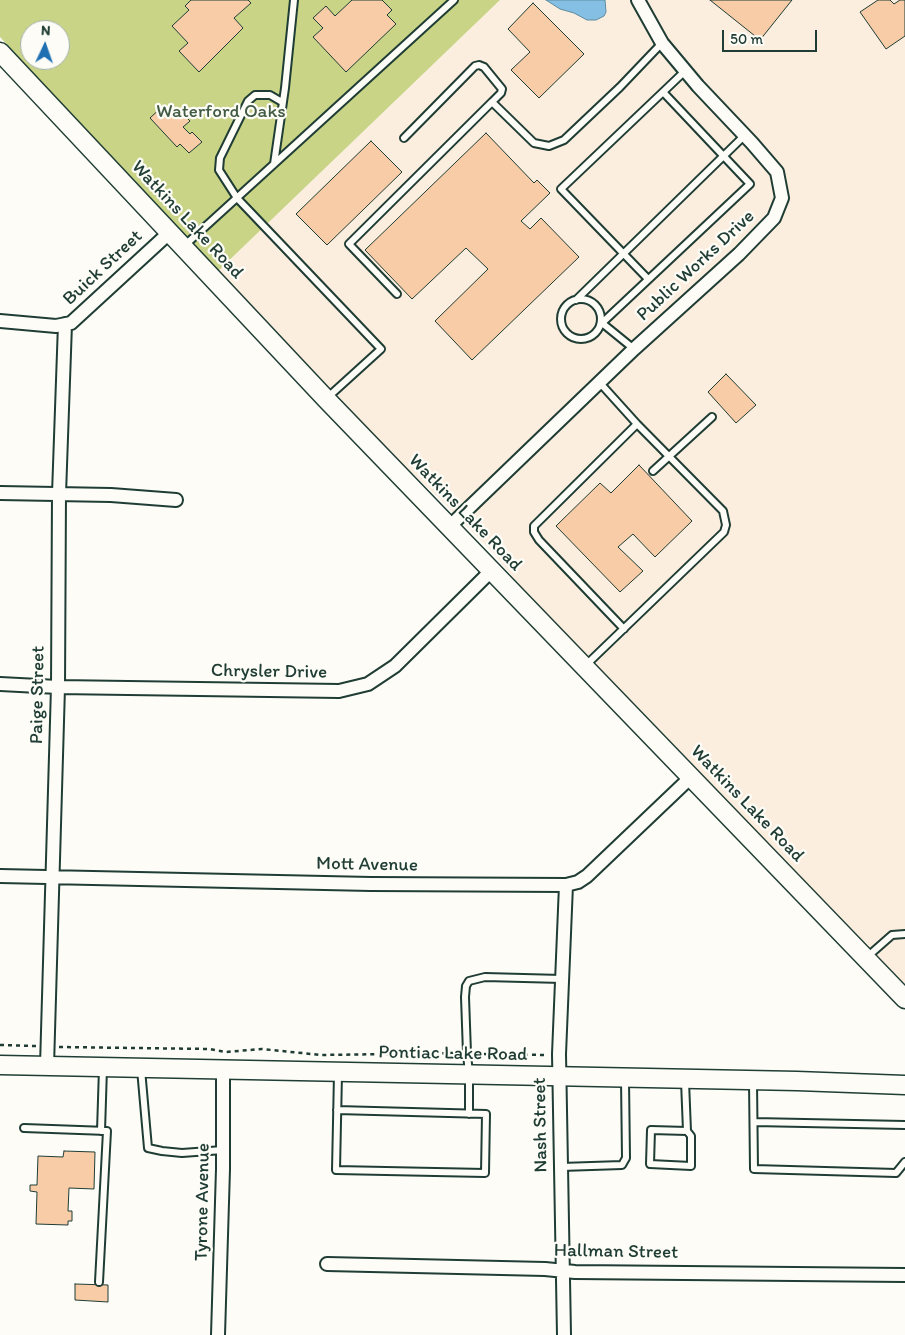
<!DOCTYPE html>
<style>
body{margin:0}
#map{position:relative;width:905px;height:1335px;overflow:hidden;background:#fdfcf7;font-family:Itim,sans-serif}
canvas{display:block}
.north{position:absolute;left:20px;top:20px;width:50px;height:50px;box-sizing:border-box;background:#fdfcf7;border:1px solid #a4b0a9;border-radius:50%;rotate:3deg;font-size:14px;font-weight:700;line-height:20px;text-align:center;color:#1f3d34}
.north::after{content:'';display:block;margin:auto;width:18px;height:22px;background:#1f6fb2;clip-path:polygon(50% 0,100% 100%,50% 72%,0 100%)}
.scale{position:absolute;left:722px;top:30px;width:95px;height:22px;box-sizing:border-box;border:2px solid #1f3d34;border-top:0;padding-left:6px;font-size:15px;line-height:18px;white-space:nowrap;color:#1f3d34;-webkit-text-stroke:4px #fdfcf7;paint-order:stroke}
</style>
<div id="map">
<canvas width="905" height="1335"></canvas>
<div class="north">N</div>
<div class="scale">50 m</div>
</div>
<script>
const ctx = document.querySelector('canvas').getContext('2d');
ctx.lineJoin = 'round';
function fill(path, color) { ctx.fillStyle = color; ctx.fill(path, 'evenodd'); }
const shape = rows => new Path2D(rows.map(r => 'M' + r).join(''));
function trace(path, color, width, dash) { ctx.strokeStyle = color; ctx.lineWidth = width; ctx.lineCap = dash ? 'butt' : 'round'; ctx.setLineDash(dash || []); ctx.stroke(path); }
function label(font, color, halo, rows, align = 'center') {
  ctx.font = font + ' Itim,sans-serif'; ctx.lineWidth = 4.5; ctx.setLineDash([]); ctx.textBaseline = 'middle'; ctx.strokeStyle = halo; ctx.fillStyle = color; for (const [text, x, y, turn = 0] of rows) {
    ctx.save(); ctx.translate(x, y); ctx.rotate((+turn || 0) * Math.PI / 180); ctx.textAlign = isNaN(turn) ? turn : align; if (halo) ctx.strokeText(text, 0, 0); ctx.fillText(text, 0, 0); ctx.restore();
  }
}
fill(shape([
 [500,0,905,0,905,986,773,851,538,608,494,554,439,498,391,454,217,272]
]), '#fceedf');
fill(shape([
 [0,0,500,0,217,272,0,37],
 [30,30,60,30,60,60,30,60]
]), '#c9d487');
const water = shape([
 [546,0,605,0,606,12,604,16,596,20,587,20,574,13,560,9,546,0]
]);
fill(water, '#85c0e4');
trace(water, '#5c8c9e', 1);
const building = shape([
 [191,0,248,0,251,3,234,18,243,28,199,72,179,51,188,43,172,26,189,10,185,6,191,0],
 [352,0,382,0,392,10,387,15,396,24,346,72,313,37,323,28,313,18,326,6,335,16,352,0],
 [710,0,792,0,760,40,710,0],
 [878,0,890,0,894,4,900,0,905,0,905,36,886,49,860,12,878,0],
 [533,3,584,54,539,98,511,70,530,52,508,29,533,3],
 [163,106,175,119,182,113,190,121,183,127,190,134,192,132,202,142,189,153,180,144,177,147,150,118,163,106],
 [486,133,534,183,537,180,550,193,521,221,530,229,541,218,579,257,472,360,435,321,488,269,466,248,412,299,365,250,486,133],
 [371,141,402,172,327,245,296,214,371,141],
 [726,374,756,405,736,423,708,392,726,374],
 [639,465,692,521,655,557,633,534,618,547,643,571,620,592,556,526,600,483,611,493,639,465],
 [64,1151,95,1152,94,1189,69,1188,68,1211,72,1211,72,1221,68,1221,68,1225,36,1224,37,1192,30,1191,30,1185,37,1185,38,1156,63,1157,64,1151],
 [75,1284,108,1285,108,1302,75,1300,75,1284]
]);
fill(building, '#f8cca7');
trace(building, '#1f3d34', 1);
const lane = shape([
 [663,92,685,71],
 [282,102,270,95,255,95,248,101,220,158,219,170,237,198,381,349,327,398],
 [404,138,475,66,479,65,484,67,502,89,501,93,492,102,534,143,549,146,564,140,620,87,662,43],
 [274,164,285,88,294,0],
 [184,246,454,0],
 [397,294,349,244,492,102],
 '561 319a20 20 0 1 1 40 0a20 20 0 1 1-40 0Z',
 [576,300,745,135],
 [634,349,602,323,750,184,663,92,561,189,648,279],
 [653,471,712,417],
 [624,629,539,540,534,532,534,526,637,424],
 [585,666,724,532,726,525,723,511,637,424,600,383],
 [867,957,892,935,905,934],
 [141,1069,148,1148,162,1151,182,1153,223,1150],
 [685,1081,687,1131,691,1136,691,1166,650,1164,651,1130,687,1131],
 [753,1082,754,1169,896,1173,905,1162],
 [337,1110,486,1114,485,1173,336,1170,338,1074],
 [469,1114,469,1075,467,1053,465,997,466,986,469,981,485,977,562,979],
 [754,1122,905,1125],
 [24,1128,107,1131,99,1282],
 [101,1131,103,1068],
 [561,1167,622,1165,626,1158,625,1080]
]);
const street = shape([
 [0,321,56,326,71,323,169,233],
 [0,493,111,495,176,500],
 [449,527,634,349,739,254,774,218,782,198,777,172,752,143,698,86,662,43,638,0],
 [0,684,58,687,339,691,368,684,395,666,491,571],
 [0,876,371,884,566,885,578,882,587,876,691,777],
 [47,1066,58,687,59,494,65,324],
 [327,1264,545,1269,575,1272,905,1275],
 [218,1335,223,1169,223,1070],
 [564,1335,559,1054,566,885]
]);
const secondary = shape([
 [0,52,326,399,905,999],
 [0,1065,797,1081,905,1085]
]);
trace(lane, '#1f3d34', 10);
trace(street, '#1f3d34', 16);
trace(secondary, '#1f3d34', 21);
trace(shape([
 [0,1045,36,1046],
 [59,1047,209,1049,226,1052,262,1049,321,1055,458,1053],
 [476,1054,548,1055]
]), '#1f3d34', 2.5, [4, 4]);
trace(lane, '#fdfcf7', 6);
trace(street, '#fdfcf7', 12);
trace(secondary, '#fdfcf7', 18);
label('19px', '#415b45', '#fdfcf7', [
 ["Waterford Oaks",221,112]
]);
label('19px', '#1f3d34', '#fdfcf7', [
 ["Watkins Lake Road",187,220,47],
 ["Public Works Drive",696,266,-43],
 ["Buick Street",103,268,-43],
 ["Watkins Lake Road",465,513,46],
 ["Chrysler Drive",269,672,1],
 ["Paige Street",38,695,-89],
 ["Watkins Lake Road",747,804,46],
 ["Mott Avenue",367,865,1],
 ["Pontiac Lake Road",453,1054,1],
 ["Nash Street",541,1125,-91],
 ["Tyrone Avenue",203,1202,-89],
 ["Hallman Street",616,1252,1]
]);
</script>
